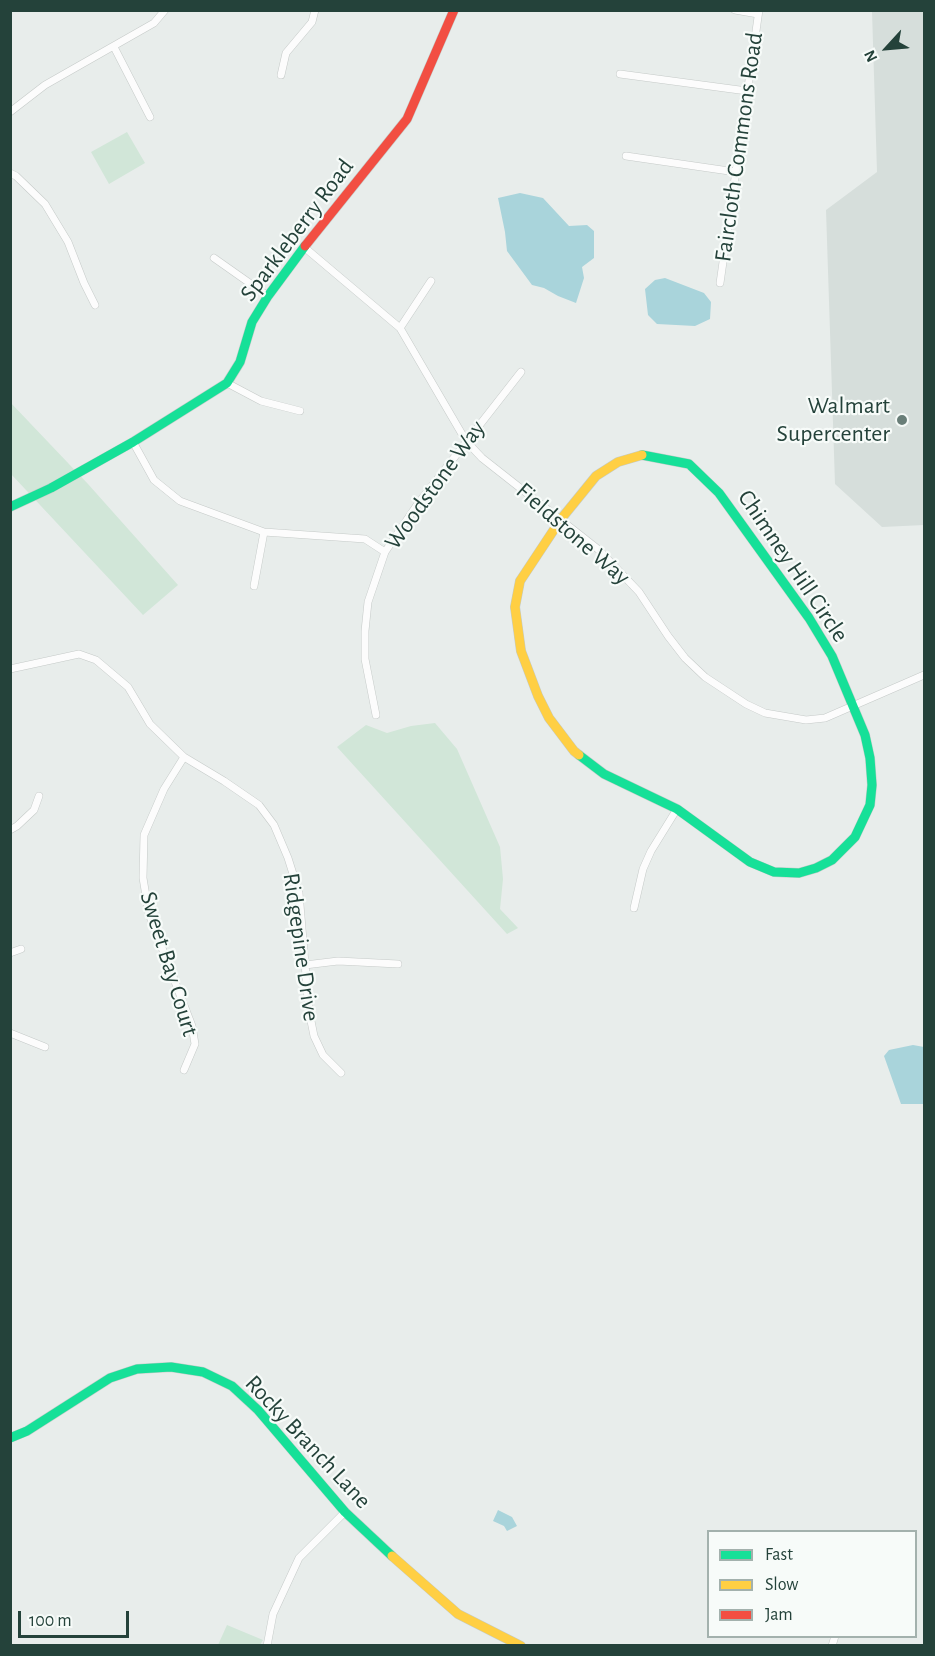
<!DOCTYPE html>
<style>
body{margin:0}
#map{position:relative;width:935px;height:1656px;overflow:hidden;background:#e8edeb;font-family:"Alegreya Sans",sans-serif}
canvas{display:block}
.frame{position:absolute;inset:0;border:12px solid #24423a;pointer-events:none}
.legend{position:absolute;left:707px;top:1530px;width:210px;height:108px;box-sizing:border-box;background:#f7fbf9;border:2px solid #a3b1ad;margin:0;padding:8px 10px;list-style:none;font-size:18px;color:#24423a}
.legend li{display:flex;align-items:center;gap:12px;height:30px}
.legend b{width:30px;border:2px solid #a3b1ad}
.north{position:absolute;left:857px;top:18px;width:60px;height:60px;-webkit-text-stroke:4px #f7fbf9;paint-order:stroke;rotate:244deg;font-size:16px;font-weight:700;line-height:24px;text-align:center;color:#24423a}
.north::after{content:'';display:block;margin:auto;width:21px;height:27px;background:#24423a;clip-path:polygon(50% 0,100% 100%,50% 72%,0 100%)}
.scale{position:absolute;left:18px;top:1611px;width:111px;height:27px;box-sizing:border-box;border:3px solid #24423a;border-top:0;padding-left:8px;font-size:18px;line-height:21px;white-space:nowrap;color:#24423a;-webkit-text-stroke:4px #f7fbf9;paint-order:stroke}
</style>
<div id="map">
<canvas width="935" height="1656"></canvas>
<div class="frame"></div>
<ul class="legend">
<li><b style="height:8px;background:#16e098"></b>Fast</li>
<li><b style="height:8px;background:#ffcf43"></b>Slow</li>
<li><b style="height:8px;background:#f24e42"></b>Jam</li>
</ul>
<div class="north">N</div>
<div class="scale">100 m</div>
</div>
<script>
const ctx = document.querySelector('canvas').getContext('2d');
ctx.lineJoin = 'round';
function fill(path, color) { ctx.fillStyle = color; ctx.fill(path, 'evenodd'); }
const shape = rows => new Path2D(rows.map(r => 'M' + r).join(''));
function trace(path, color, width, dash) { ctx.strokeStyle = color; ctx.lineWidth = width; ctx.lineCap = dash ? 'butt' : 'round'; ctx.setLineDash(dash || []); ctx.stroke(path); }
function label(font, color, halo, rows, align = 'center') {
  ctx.font = font + ' "Alegreya Sans",sans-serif'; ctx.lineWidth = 4.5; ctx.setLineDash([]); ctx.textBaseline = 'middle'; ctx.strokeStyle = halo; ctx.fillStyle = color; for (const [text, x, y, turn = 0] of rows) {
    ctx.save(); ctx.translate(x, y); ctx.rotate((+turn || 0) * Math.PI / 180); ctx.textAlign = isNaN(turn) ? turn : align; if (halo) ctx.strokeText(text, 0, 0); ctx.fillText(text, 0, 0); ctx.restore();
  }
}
fill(shape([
 [872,11,924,11,924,525,882,527,835,484,826,210,877,172]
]), '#d6dedb');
fill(shape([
 [127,132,145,163,109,184,91,152],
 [10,402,88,484,178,585,143,615,11,474],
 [435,723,457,749,500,847,503,879,500,909,518,928,507,934,337,747,366,725,387,733,411,726],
 [227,1625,263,1640,260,1645,218,1645]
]), '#d1e6d8');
fill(shape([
 [520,193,543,198,569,226,587,225,594,231,594,258,582,267,584,278,576,303,558,296,544,288,532,285,507,251,505,232,498,198],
 [665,278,704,293,711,302,710,319,695,326,657,324,648,315,645,289,655,280],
 [913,1045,924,1047,924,1104,901,1104,884,1056,889,1050],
 [498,1510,512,1517,517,1526,507,1531,504,1526,493,1521]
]), '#a9d4db');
const street = shape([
 [735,10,758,14],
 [114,47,150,117],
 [620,74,747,91],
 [281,75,286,53,312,22,315,10],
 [10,112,45,85,154,23,165,10],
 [626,156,736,172],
 [10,173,16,176,45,204,68,242,84,283,95,305],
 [304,247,400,328,466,441,482,458,599,550,639,592,668,636,685,658,705,677,746,704,765,713,806,720,825,718,924,675],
 [214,258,268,296],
 [720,283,759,10],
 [400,328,431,281],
 [227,383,261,401,300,411],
 [133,442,154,480,180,501,264,532,365,539,385,552],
 [254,586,264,532],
 [10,669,79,654,96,660,128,687,150,724,184,757,224,781,259,805,274,825,288,858,299,893,309,1011,314,1036,323,1055,341,1073],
 [376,715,365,659,365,631,368,602,385,552,417,505,521,372],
 [10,830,17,826,34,810,39,796],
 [634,908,643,869,651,851,677,809],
 [10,953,21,949],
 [305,965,338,961,398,964],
 [10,1033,45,1047],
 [184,1070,195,1044,192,1026,149,914,143,878,144,835,164,789,184,757],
 [267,1646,273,1614,299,1558,345,1512],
 [832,1646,835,1636]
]);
const fast = shape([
 [10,507,51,488,133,442,227,383,240,362,252,322,268,296,305,246],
 [579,755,604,774,677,809,750,862,774,872,799,873,816,868,832,860,855,837,870,805,872,785,870,758,865,735,832,656,809,618,719,493,689,464,642,455],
 [10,1438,27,1431,110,1378,137,1369,171,1367,203,1372,232,1386,258,1410,345,1512,392,1556]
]);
const slow = shape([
 [579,755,574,751,549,718,538,696,521,651,515,607,520,581,561,519,596,476,618,462,642,455],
 [392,1556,458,1614,521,1646]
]);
const jam = shape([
 [305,246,407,119,454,10]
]);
trace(street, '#c5cac8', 8);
trace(fast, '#c3cbc8', 10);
trace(slow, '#c3cbc8', 10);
trace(jam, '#c3cbc8', 10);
trace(street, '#fcfcfc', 7);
trace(fast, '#16e098', 9);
trace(slow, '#ffcf43', 9);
trace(jam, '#f24e42', 9);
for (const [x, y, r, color] of [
 [902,420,6,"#697e78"]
]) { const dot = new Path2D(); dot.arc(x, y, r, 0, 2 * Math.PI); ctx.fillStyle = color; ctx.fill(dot); trace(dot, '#f7fbf9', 2); }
label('24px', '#24423a', '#f7fbf9', [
 ["Faircloth Commons Road",739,147,-82],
 ["Sparkleberry Road",297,230,-53],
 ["Woodstone Way",435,485,-54],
 ["Fieldstone Way",573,534,41],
 ["Chimney Hill Circle",793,566,56],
 ["Ridgepine Drive",301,947,82],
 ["Sweet Bay Court",169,964,73],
 ["Rocky Branch Lane",308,1442,47]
]);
label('24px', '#24423a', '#f7fbf9', [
 ["Walmart",890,406],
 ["Supercenter",890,434]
], 'right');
</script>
